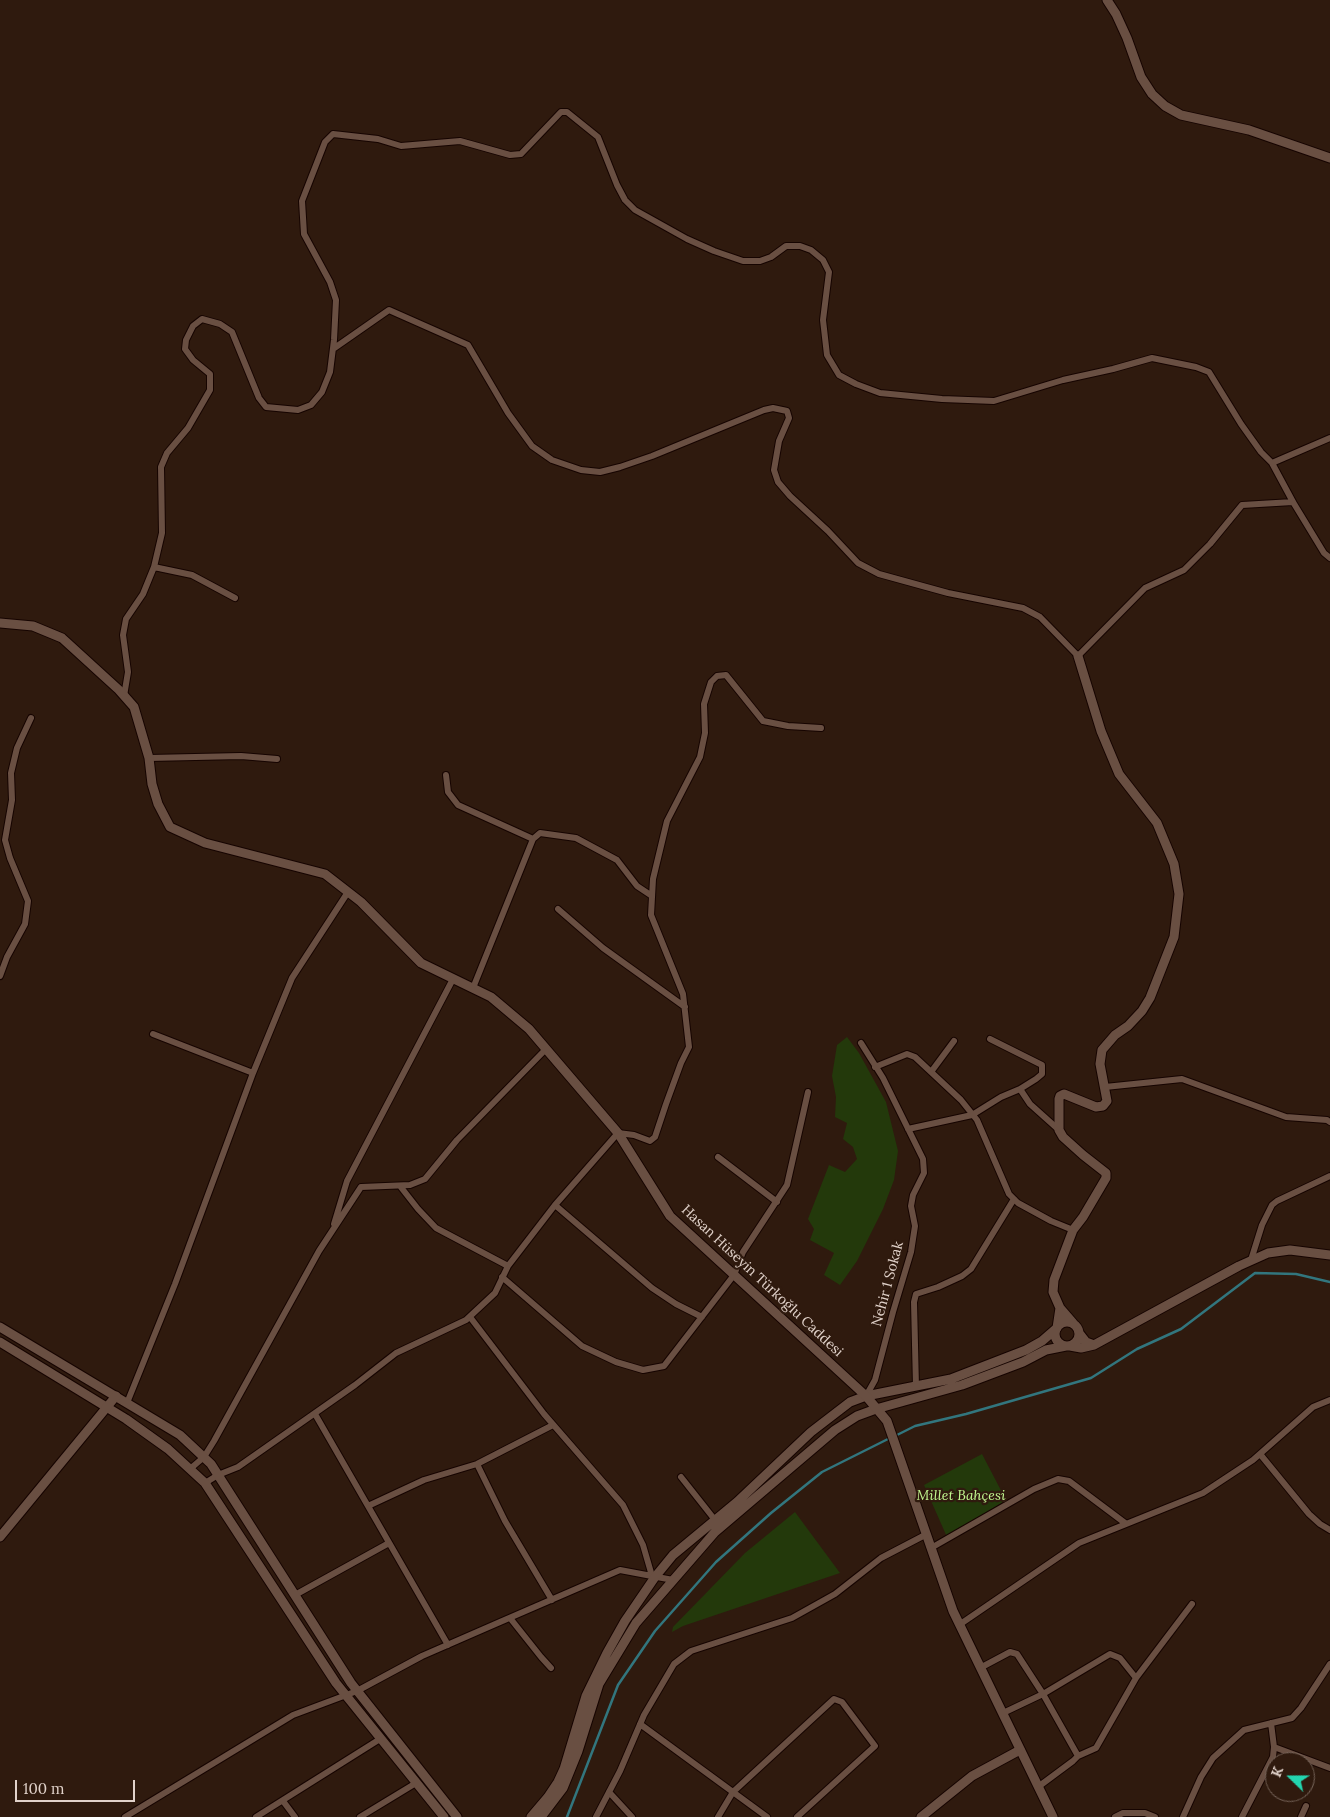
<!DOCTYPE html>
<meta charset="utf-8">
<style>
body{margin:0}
#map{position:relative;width:1330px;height:1817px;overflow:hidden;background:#2f1a0e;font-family:Lora,serif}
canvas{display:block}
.north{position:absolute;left:1265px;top:1752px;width:50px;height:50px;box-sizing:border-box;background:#2f1a0e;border:1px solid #766459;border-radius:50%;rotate:292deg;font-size:14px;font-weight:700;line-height:20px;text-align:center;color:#e1d2ca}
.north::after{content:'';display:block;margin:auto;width:18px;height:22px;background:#23d5af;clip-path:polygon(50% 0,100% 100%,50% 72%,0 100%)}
.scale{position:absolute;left:15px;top:1780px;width:120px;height:22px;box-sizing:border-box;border:2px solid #e1d2ca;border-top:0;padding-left:6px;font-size:15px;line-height:18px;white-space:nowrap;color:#e1d2ca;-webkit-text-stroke:4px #2f1a0e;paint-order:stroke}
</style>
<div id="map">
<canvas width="1330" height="1817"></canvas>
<div class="north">K</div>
<div class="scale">100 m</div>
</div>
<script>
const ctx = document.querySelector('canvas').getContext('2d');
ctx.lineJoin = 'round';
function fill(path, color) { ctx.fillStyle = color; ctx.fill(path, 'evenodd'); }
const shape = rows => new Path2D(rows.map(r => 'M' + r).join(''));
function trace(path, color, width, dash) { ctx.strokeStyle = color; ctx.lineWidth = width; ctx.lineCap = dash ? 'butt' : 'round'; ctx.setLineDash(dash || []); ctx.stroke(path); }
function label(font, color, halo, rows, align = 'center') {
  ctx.font = font + ' Lora,serif'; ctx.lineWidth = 4.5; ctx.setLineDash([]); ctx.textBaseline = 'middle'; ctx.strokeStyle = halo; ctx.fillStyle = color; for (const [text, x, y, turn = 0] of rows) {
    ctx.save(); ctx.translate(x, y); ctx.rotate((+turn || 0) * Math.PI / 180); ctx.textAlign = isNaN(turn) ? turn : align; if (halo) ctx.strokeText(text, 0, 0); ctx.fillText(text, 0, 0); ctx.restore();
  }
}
fill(shape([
 [847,1037,859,1053,886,1102,898,1151,894,1180,883,1209,857,1261,840,1285,824,1275,834,1253,810,1240,814,1229,808,1219,829,1165,845,1172,857,1159,853,1147,843,1139,847,1123,835,1117,836,1097,832,1076,837,1045],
 [982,1454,1006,1500,947,1537,924,1485],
 [795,1512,840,1573,683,1626,672,1632,673,1627,745,1553]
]), '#23390b');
trace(shape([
 [895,1436,915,1426,966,1414,1091,1378,1137,1349,1181,1329,1255,1273,1296,1274,1330,1282],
 [567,1817,618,1685,655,1631,716,1562,771,1513,822,1472,890,1438]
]), '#32767e', 2.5);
const minor = shape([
 [333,349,389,310,468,345,508,413,532,446,552,460,581,470,600,472,620,467,652,456,764,410,773,408,787,411,789,418,779,441,774,470,778,482,790,496,828,531,858,563,879,574,948,593,1023,608,1040,617,1078,656,1145,588,1184,570,1210,544,1242,505,1293,502],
 [1272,463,1330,438],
 [154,567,192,575,235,598],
 [124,696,128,672,123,635,126,619,143,594,154,567,162,533,161,467,167,453,188,428,210,390,210,374,193,360,185,349,186,340,193,326,202,319,220,324,232,332,259,398,266,407,298,410,311,405,322,392,330,372,334,340,336,300,330,282,304,234,302,201,325,142,333,134,378,139,401,146,460,141,510,155,521,154,561,112,567,112,598,137,617,185,625,200,635,210,687,239,714,251,743,261,760,261,771,257,786,246,800,246,811,250,823,260,829,272,823,320,827,355,839,375,856,384,880,393,942,399,994,401,1063,380,1113,369,1152,358,1196,367,1209,372,1241,424,1261,452,1272,463,1293,502,1324,553,1330,558],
 [149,758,241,756,277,759],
 [446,775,448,792,458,805,533,839],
 [558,909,603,948,685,1007],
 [0,976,7,957,25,924,28,901,10,858,5,840,12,800,11,773,17,748,31,718],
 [473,988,533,839,540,833,576,838,617,860,637,886,652,896],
 [153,1034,253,1073],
 [990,1039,1042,1065,1042,1074,1036,1079,1020,1089],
 [861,1043,883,1078,923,1159,924,1173,913,1195,911,1206,915,1226,911,1252,893,1312,875,1380,866,1396],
 [875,1067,907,1054,915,1057,961,1100,977,1120,1009,1194,1018,1203,1051,1221,1073,1230],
 [931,1072,954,1041],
 [1105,1087,1182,1079,1286,1117,1327,1120,1330,1122],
 [908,1129,972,1115,1001,1097,1020,1089,1030,1104,1059,1130],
 [718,1157,777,1202],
 [400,1186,418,1209,436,1228,508,1266],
 [555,1205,652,1288,676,1304,702,1317],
 [334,1224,347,1181,453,979],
 [1251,1260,1262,1225,1272,1205,1277,1201,1330,1176],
 [502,1277,582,1346,616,1362,643,1370,664,1366,734,1275,743,1252,787,1185,808,1092],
 [470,1317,544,1414,623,1505,643,1545,652,1576],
 [916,1387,914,1302,916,1294,938,1287,962,1276,971,1269,1014,1199],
 [127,1403,175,1284,253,1073,292,978,348,892],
 [315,1414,448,1645],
 [1260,1454,1309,1514,1320,1524,1330,1530],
 [477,1464,505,1521,552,1600],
 [190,1469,204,1457,214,1441,319,1251,361,1187,410,1185,425,1179,457,1140,546,1049],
 [681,1477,715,1520],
 [205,1483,218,1475,238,1467,355,1385,396,1353,466,1320,495,1293,508,1266,555,1205,618,1133,634,1135,650,1141,655,1137,666,1104,681,1063,689,1047,683,994,651,915,653,879,667,821,700,757,705,733,704,704,711,682,717,676,726,675,763,721,788,726,821,728],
 [368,1506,424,1480,477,1464,553,1425],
 [931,1548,1034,1489,1058,1479,1069,1481,1125,1523],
 [295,1595,389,1543],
 [510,1618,541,1657,551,1668],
 [959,1625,1079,1543,1203,1493,1253,1460,1313,1407,1330,1400],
 [980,1668,1010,1652,1017,1654,1043,1694,1078,1756],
 [1003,1713,1043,1694,1110,1654,1120,1658,1136,1678],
 [640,1724,767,1817],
 [1274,1747,1330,1768],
 [1038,1787,1073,1761,1078,1756,1096,1748,1136,1678,1192,1604],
 [609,1792,632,1817],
 [283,1801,295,1817],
 [125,1817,293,1715,357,1691,422,1656,500,1622,620,1570,673,1580],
 [256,1817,380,1739],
 [360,1817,416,1783],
 [596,1817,620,1771,644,1715,674,1664,691,1651,792,1618,835,1594,881,1558,927,1534],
 [718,1817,733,1792,834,1699,842,1702,875,1746,797,1817],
 [1115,1817,1123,1813,1145,1813,1155,1817],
 [1183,1817,1201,1777,1213,1758,1244,1730,1292,1718,1301,1708,1330,1664],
 [1242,1817,1273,1757,1274,1747,1271,1723],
 [1301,1817,1306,1806]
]);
const tertiary = shape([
 [1107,0,1116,14,1127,38,1141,77,1152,94,1165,106,1181,115,1249,130,1330,158],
 [1060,1308,1053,1292,1054,1280,1073,1230,1083,1217,1106,1178,1106,1173,1083,1155,1063,1137,1059,1130,1059,1099,1060,1096,1064,1094,1096,1107,1103,1106,1107,1101,1100,1064,1102,1050,1115,1035,1128,1026,1142,1011,1150,998,1174,937,1179,894,1174,864,1157,823,1119,774,1101,731,1078,656],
 '1055 1334a12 12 0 1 1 24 0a12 12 0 1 1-24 0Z',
 [0,1327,180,1435,211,1464,351,1683,457,1817],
 [0,1342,126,1419,168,1449,205,1483,336,1683,444,1817],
 [1094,1345,1239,1266,1268,1253,1290,1250,1330,1255],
 [1070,1346,1081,1348,1094,1345,1086,1342,1079,1333],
 [531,1817,548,1797,558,1782,564,1769,586,1696,607,1653,625,1621,655,1577,673,1555,737,1502,811,1432,850,1402,866,1396,951,1379,1026,1350,1042,1341,1057,1328,1060,1308,1073,1323],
 [541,1817,563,1788,578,1751,599,1684,636,1623,715,1532,835,1430,857,1416,876,1409,962,1385,1023,1362,1046,1350,1066,1346],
 [921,1817,972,1776,1020,1750]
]);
const secondary = shape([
 [0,623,33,626,62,638,119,690,134,707,149,758,152,784,158,804,170,827,205,843,325,874,361,902,421,963,491,997,529,1029,618,1133,670,1216,866,1396,887,1421,953,1611,1053,1817],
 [0,1537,116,1396]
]);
trace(minor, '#160400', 8);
trace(tertiary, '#160400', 11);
trace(secondary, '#160400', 11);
trace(minor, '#694f42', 6);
trace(tertiary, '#694f42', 9);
trace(secondary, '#694f42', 9);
label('14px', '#e1d2ca', '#2f1a0e', [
 ["Hasan Hüseyin Türkoğlu Caddesi",762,1281,43],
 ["Nehir 1 Sokak",888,1284,-75]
]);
label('italic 14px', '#c2f890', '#2f1a0e', [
 ["Millet Bahçesi",961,1496]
]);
</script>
